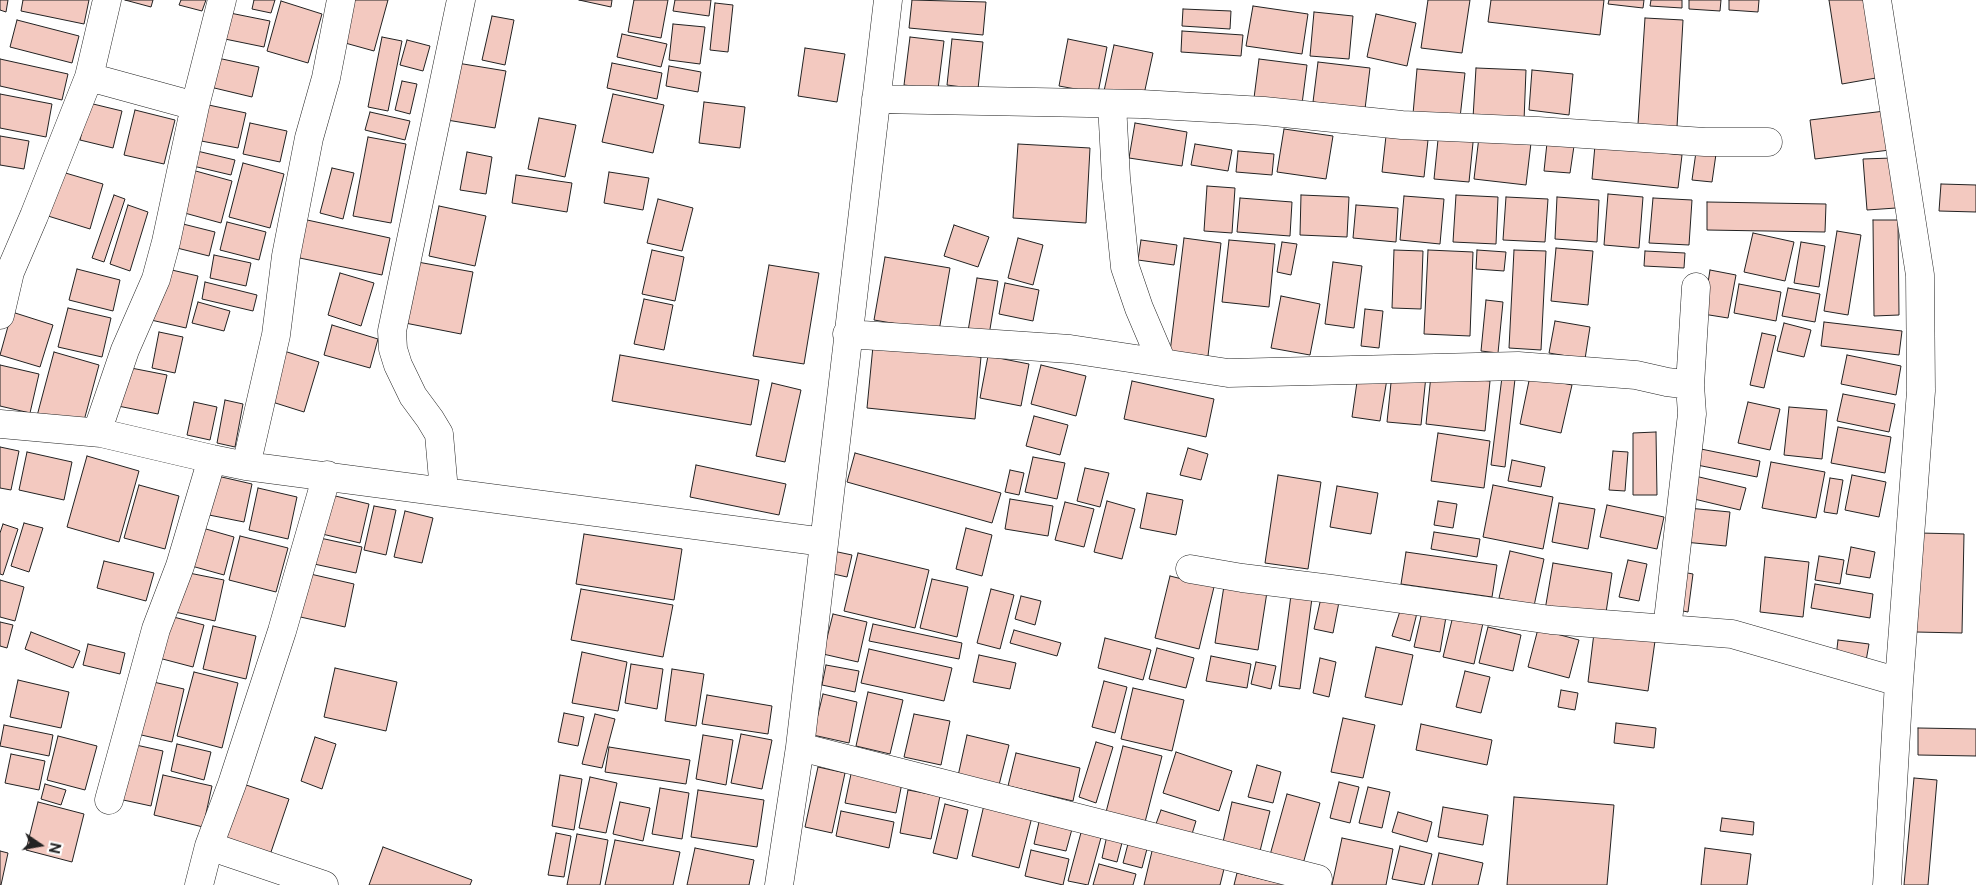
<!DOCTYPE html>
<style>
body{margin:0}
#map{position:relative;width:1976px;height:885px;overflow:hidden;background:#fff;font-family:"Public Sans",sans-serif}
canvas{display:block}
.north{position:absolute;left:15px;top:820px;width:50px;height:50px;-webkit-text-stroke:4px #fff;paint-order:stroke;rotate:102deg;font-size:14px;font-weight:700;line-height:20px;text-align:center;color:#222}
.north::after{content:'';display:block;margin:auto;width:18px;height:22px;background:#222;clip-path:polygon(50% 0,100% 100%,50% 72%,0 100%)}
</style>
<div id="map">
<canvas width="1976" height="885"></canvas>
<div class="north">N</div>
</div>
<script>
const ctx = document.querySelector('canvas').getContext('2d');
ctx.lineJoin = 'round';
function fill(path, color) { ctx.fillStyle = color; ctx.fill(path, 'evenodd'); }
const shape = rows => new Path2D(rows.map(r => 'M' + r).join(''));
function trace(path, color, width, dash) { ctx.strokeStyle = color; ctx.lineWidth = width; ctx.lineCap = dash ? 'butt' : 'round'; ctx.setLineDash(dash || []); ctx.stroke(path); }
const building = shape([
 [0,0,8,0,6,12,0,10,0,0],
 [23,0,89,0,84,24,21,11,23,0],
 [125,0,153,0,151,7,125,0],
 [181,0,206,0,202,11,179,5,181,0],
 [254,0,275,0,271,13,252,9,254,0],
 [350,0,388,0,374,51,338,41,350,0],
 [579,0,612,0,611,7,579,0],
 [634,0,668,0,661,38,628,32,634,0],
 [675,0,711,0,709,16,673,11,675,0],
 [912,0,986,2,983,35,909,28,912,0],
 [1428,0,1470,0,1462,53,1421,48,1428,0],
 [1491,0,1604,0,1600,35,1488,22,1491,0],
 [1609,0,1644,0,1643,8,1608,4,1609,0],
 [1651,0,1682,0,1682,8,1650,6,1651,0],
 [1689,0,1721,0,1720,11,1689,9,1689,0],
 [1729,0,1759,0,1758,12,1729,10,1729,0],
 [1829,0,1864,0,1876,78,1842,84,1829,0],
 [281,1,322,14,308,63,267,51,281,1],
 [715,3,733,5,728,52,710,50,715,3],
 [1253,6,1308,14,1302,54,1246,46,1253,6],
 [1183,9,1231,11,1230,29,1182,26,1183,9],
 [225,12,270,21,264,47,220,38,225,12],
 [1314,12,1353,16,1349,59,1310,56,1314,12],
 [1376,14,1416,23,1407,66,1367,57,1376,14],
 [492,16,514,20,505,65,482,60,492,16],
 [1645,18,1683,20,1677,127,1638,124,1645,18],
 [17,20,79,36,72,63,10,47,17,20],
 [673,24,705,27,700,64,669,60,673,24],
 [1182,31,1243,35,1241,56,1181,52,1182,31],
 [622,34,667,44,661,67,617,57,622,34],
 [382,37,402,41,388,111,368,107,382,37],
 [910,37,944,41,938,89,904,85,910,37],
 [952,39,983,42,978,89,947,85,952,39],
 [1068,39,1107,47,1098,93,1059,86,1068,39],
 [407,40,430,46,423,71,400,65,407,40],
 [1114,45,1153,53,1143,99,1104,91,1114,45],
 [805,48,845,54,837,102,798,96,805,48],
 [213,57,259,67,252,97,206,86,213,57],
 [0,59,68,74,62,100,0,86,0,59],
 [1259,59,1307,65,1302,104,1254,98,1259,59],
 [451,62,506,71,495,128,441,119,451,62],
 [1318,62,1370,68,1365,109,1313,102,1318,62],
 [612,63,662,73,657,99,607,88,612,63],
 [669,66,701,72,698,92,666,86,669,66],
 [1476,68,1526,70,1524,121,1473,118,1476,68],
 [1417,69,1465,73,1460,118,1413,114,1417,69],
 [1532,70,1573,74,1569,115,1529,110,1532,70],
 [402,81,417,84,410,114,395,110,402,81],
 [0,94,52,104,46,137,0,128,0,94],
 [613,94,664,105,653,153,602,142,613,94],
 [704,102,745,107,740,148,699,143,704,102],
 [89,103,122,111,113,148,80,140,89,103],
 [204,104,246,113,238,148,196,140,204,104],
 [135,110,175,120,164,164,124,155,135,110],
 [1885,111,1890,150,1815,159,1810,120,1885,111],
 [370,112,410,121,405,140,365,130,370,112],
 [539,118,576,125,565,177,528,169,539,118],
 [250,123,287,131,280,162,243,154,250,123],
 [1135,123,1187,132,1182,166,1129,158,1135,123],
 [1284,129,1333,136,1326,179,1277,172,1284,129],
 [1439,130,1474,133,1469,182,1434,179,1439,130],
 [0,136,29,141,24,169,0,165,0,136],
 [1386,136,1428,140,1424,177,1382,172,1386,136],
 [368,137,406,144,391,223,353,216,368,137],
 [1479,137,1531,143,1526,185,1474,179,1479,137],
 [1547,143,1574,146,1570,173,1544,171,1547,143],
 [1018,144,1090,148,1086,223,1013,218,1018,144],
 [1195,144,1232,150,1228,171,1191,165,1195,144],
 [1595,145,1682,155,1678,188,1592,179,1595,145],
 [197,151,235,160,231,175,193,166,197,151],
 [1238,151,1274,154,1272,175,1236,172,1238,151],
 [467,152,492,157,486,194,460,190,467,152],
 [1696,152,1716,154,1712,182,1692,180,1696,152],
 [1892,158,1896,208,1867,210,1863,159,1892,158],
 [243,163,284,174,270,228,229,217,243,163],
 [332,168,354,173,343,219,320,213,332,168],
 [192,170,232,181,221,223,181,212,192,170],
 [62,172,103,184,90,229,48,216,62,172],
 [609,172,649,178,643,210,604,203,609,172],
 [516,175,572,183,567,212,512,203,516,175],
 [1941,184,1976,185,1976,212,1939,211,1941,184],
 [1207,186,1235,188,1232,233,1204,231,1207,186],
 [1608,194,1643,197,1639,248,1604,245,1608,194],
 [114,195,125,199,104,262,92,258,114,195],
 [1301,195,1349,197,1347,237,1300,235,1301,195],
 [1456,195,1498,197,1496,244,1453,242,1456,195],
 [1404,196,1444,199,1440,244,1400,240,1404,196],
 [1506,197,1548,199,1545,242,1503,240,1506,197],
 [1557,197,1599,200,1597,242,1555,239,1557,197],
 [1240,198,1292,202,1290,236,1237,232,1240,198],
 [1653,198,1692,200,1689,245,1649,243,1653,198],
 [658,199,693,208,682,251,647,243,658,199],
 [1707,202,1826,204,1825,232,1707,230,1707,202],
 [128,205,148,212,130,271,110,264,128,205],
 [1356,205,1398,208,1396,242,1353,238,1356,205],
 [439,206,486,216,475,266,429,256,439,206],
 [298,218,390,238,382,275,290,256,298,218],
 [1873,220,1898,220,1899,315,1874,316,1873,220],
 [227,222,266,232,259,260,220,250,227,222],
 [179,223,215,232,209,256,173,247,179,223],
 [954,225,989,237,978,267,944,256,954,225],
 [1837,231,1861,235,1848,315,1824,311,1837,231],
 [1753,233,1794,242,1785,281,1744,272,1753,233],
 [1018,238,1043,245,1033,285,1008,278,1018,238],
 [1184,238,1221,243,1208,356,1170,352,1184,238],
 [1141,240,1177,245,1174,265,1138,260,1141,240],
 [1229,240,1275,244,1269,307,1222,302,1229,240],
 [1282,242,1297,244,1291,275,1277,272,1282,242],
 [1801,242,1825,246,1819,287,1794,283,1801,242],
 [1556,248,1593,251,1588,305,1551,301,1556,248],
 [652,250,684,257,675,301,642,294,652,250],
 [1394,250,1423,251,1421,309,1392,308,1394,250],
 [1428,250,1473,252,1470,336,1424,334,1428,250],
 [1477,250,1506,252,1504,271,1476,269,1477,250],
 [1514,250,1546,251,1541,350,1509,348,1514,250],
 [1645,251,1685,253,1684,268,1644,266,1645,251],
 [214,255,251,263,246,286,210,278,214,255],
 [885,257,950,268,939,331,874,320,885,257],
 [412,261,473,272,461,334,400,322,412,261],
 [1333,262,1362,266,1354,328,1325,324,1333,262],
 [769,265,819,273,804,364,753,356,769,265],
 [163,268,198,276,186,328,151,320,163,268],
 [77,269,120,280,113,311,69,300,77,269],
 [1710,270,1736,275,1728,318,1703,314,1710,270],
 [340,273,374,283,361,326,328,315,340,273],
 [977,278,998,281,989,335,968,331,977,278],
 [205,282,257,295,253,311,202,299,205,282],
 [1005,283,1039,290,1033,321,999,314,1005,283],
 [1739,284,1781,292,1776,321,1734,313,1739,284],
 [1788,288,1820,294,1815,322,1782,316,1788,288],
 [1281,296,1320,304,1310,355,1271,348,1281,296],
 [644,299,673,305,664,350,634,344,644,299],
 [1486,300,1503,302,1498,353,1481,351,1486,300],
 [198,302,230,311,224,331,192,323,198,302],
 [68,308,111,318,102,357,58,347,68,308],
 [1365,309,1383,311,1379,348,1361,346,1365,309],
 [12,312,53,325,40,367,0,355,12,312],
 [1555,321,1590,327,1585,359,1549,353,1555,321],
 [1824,322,1902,331,1899,355,1821,346,1824,322],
 [1784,323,1811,330,1804,357,1777,351,1784,323],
 [332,325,378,339,370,368,324,355,332,325],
 [159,332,183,337,175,373,152,368,159,332],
 [1762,333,1776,336,1764,388,1750,385,1762,333],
 [873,346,981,357,975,419,867,408,873,346],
 [284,351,319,362,304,412,269,401,284,351],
 [54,352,99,365,82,428,37,416,54,352],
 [620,355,759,380,751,425,612,401,620,355],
 [1847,355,1901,366,1896,395,1841,384,1847,355],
 [988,356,1029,364,1021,406,980,398,988,356],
 [0,365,39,374,30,413,0,406,0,365],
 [1041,365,1086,376,1076,416,1031,404,1041,365],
 [126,367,167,375,158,414,118,406,126,367],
 [1392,373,1426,376,1421,425,1387,422,1392,373],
 [1358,375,1387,379,1380,421,1352,417,1358,375],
 [1431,375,1490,381,1485,431,1426,424,1431,375],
 [1530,376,1572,385,1561,433,1520,424,1530,376],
 [1502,377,1515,379,1505,467,1491,465,1502,377],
 [1132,381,1214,399,1206,437,1124,419,1132,381],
 [772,383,801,390,785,462,756,456,772,383],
 [1843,394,1895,404,1889,432,1837,421,1843,394],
 [225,400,243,404,235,447,217,443,225,400],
 [194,402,217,407,210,440,187,435,194,402],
 [1748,402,1780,409,1770,450,1738,443,1748,402],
 [1789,407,1827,410,1822,459,1784,455,1789,407],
 [1034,416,1068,425,1060,455,1026,446,1034,416],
 [1838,427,1891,437,1885,473,1831,463,1838,427],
 [1656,432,1657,495,1633,495,1633,433,1656,432],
 [1438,433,1490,441,1484,488,1431,481,1438,433],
 [0,447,19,451,11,490,0,488,0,447],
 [1188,448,1208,454,1201,480,1180,475,1188,448],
 [1696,448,1760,461,1757,477,1692,464,1696,448],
 [1613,451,1628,452,1625,491,1609,490,1613,451],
 [27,452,72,462,64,500,19,490,27,452],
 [855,453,1001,493,992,523,847,482,855,453],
 [87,456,139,471,119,542,67,527,87,456],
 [1033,457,1065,463,1057,499,1025,492,1033,457],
 [1512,460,1545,467,1541,487,1508,481,1512,460],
 [1771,462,1825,472,1816,518,1762,508,1771,462],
 [696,465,786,484,779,515,690,497,696,465],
 [1085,468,1109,473,1100,507,1077,501,1085,468],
 [1010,470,1024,473,1019,495,1005,492,1010,470],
 [213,475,252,484,244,522,204,514,213,475],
 [1278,475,1321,482,1308,569,1265,563,1278,475],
 [1852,475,1886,482,1879,517,1845,510,1852,475],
 [1695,476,1746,488,1740,510,1690,498,1695,476],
 [1830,478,1843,480,1837,514,1824,512,1830,478],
 [139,485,179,496,165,549,124,538,139,485],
 [1493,485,1553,497,1543,549,1483,537,1493,485],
 [1337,486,1378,493,1371,534,1330,527,1337,486],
 [258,488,297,497,288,539,249,530,258,488],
 [1147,493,1183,500,1176,535,1140,528,1147,493],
 [327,494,369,504,360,543,318,533,327,494],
 [1010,499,1053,506,1048,536,1005,529,1010,499],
 [1107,501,1135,509,1122,559,1094,552,1107,501],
 [1438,501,1457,504,1453,528,1434,525,1438,501],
 [1065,502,1094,509,1084,547,1055,540,1065,502],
 [1559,503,1595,509,1588,549,1552,542,1559,503],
 [1607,505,1664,517,1657,549,1600,537,1607,505],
 [374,506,396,510,386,555,364,550,374,506],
 [1688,508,1730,512,1726,546,1684,542,1688,508],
 [405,511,433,518,422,563,394,557,405,511],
 [24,523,43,528,29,572,11,566,24,523],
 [3,524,18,529,3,575,0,574,0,533,3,524],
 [199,527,234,537,224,575,188,565,199,527],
 [966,528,992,535,982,576,956,569,966,528],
 [1434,532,1480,539,1477,557,1431,549,1434,532],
 [1919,533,1964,534,1962,633,1916,632,1919,533],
 [584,534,682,549,674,600,576,584,584,534],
 [240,536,288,548,276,592,229,580,240,536],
 [320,538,362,547,356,573,314,564,320,538],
 [1851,547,1875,552,1870,578,1846,574,1851,547],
 [833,551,852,555,847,577,829,573,833,551],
 [1510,551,1544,559,1534,606,1499,598,1510,551],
 [1406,552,1497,565,1492,597,1401,584,1406,552],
 [858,553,929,570,915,628,844,611,858,553],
 [1819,556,1844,560,1840,584,1815,580,1819,556],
 [1765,557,1809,562,1803,617,1760,612,1765,557],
 [1628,560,1647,564,1639,601,1619,597,1628,560],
 [104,561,154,573,146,601,97,588,104,561],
 [1553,563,1612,573,1605,619,1545,610,1553,563],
 [1677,571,1693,574,1688,612,1673,609,1677,571],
 [184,572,224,580,215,621,175,612,184,572],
 [306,573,354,584,345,627,296,616,306,573],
 [1170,576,1214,587,1199,649,1155,638,1170,576],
 [932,579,968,587,957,637,920,628,932,579],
 [0,580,24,587,15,621,0,617,0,580],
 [1815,584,1873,594,1870,618,1811,608,1815,584],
 [1224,586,1267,592,1258,650,1215,643,1224,586],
 [581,589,673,605,663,657,571,640,581,589],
 [991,589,1014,595,1000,649,977,643,991,589],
 [1291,595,1312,598,1300,689,1279,686,1291,595],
 [1021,596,1041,601,1035,625,1015,619,1021,596],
 [1321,598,1339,602,1333,633,1314,629,1321,598],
 [1401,608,1417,613,1410,641,1392,636,1401,608],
 [1422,612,1446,617,1440,652,1414,647,1422,612],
 [833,614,867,622,858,662,823,654,833,614],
 [166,615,204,625,193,667,155,657,166,615],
 [1453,616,1483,623,1474,664,1443,657,1453,616],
 [0,622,13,625,7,648,0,646,0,622],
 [873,624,962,643,959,659,869,641,873,624],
 [213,626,256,636,246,679,203,669,213,626],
 [1488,627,1521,635,1513,671,1479,663,1488,627],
 [1538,629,1579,640,1569,678,1528,667,1538,629],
 [1014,630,1061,643,1057,656,1010,643,1014,630],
 [31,632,80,651,73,668,25,649,31,632],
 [1594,633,1655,641,1648,691,1588,682,1594,633],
 [1105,638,1151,650,1143,680,1098,668,1105,638],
 [1838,640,1869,644,1866,661,1836,657,1838,640],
 [88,644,125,653,120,674,83,665,88,644],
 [1376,647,1413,655,1402,705,1365,697,1376,647],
 [1157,648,1194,658,1186,688,1149,679,1157,648],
 [869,649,952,668,944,701,861,683,869,649],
 [582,652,627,662,618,711,572,703,582,652],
 [979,655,1016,663,1010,689,973,682,979,655],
 [1211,656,1251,664,1247,688,1206,681,1211,656],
 [1320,658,1336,662,1329,697,1313,693,1320,658],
 [1256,662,1276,666,1271,689,1251,684,1256,662],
 [631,664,663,669,657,709,625,703,631,664],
 [826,665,859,671,855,692,822,685,826,665],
 [335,668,397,682,386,731,324,717,335,668],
 [672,669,704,674,696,726,665,721,672,669],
 [1465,671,1490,677,1481,713,1456,707,1465,671],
 [194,672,238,683,222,748,177,736,194,672],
 [18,680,69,692,61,728,10,717,18,680],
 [149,681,184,689,172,742,137,734,149,681],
 [1104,681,1127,687,1115,733,1092,727,1104,681],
 [1133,688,1184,700,1172,751,1121,739,1133,688],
 [1561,690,1578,693,1575,710,1558,707,1561,690],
 [868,692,903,700,890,754,856,746,868,692],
 [823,694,857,702,849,743,813,735,823,694],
 [707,695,772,706,768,734,702,724,707,695],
 [564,713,584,717,578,746,558,742,564,713],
 [595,714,615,719,602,768,582,764,595,714],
 [914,714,950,721,941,765,904,757,914,714],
 [1343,718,1375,725,1363,778,1331,772,1343,718],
 [1616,723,1656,728,1654,748,1614,743,1616,723],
 [1421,724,1492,740,1487,765,1416,750,1421,724],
 [4,725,53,735,49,756,0,746,4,725],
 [1918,728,1976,729,1976,756,1918,755,1918,728],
 [741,734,772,740,762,789,731,783,741,734],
 [703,735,733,740,726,785,696,779,703,735],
 [967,735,1009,745,999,785,958,776,967,735],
 [58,736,97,746,85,790,47,780,58,736],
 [315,737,336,744,322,789,301,781,315,737],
 [1096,742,1113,747,1096,803,1079,797,1096,742],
 [127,743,163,751,151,806,114,798,127,743],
 [177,744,211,752,204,780,171,771,177,744],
 [1123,746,1162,756,1144,826,1105,816,1123,746],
 [609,747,690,760,686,784,605,772,609,747],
 [1176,752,1232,771,1219,811,1163,793,1176,752],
 [1016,753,1080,768,1073,801,1008,786,1016,753],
 [11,754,45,761,39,790,5,783,11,754],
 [1257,765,1281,772,1273,803,1248,797,1257,765],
 [818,767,845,773,832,833,805,827,818,767],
 [851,774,902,783,896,813,845,803,851,774],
 [163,775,212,786,203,827,154,815,163,775],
 [560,775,582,779,574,830,552,826,560,775],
 [590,777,617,783,606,833,579,828,590,777],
 [1914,778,1937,780,1928,885,1904,885,1914,778],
 [1339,782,1359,787,1350,823,1330,818,1339,782],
 [240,783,289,799,270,855,221,839,240,783],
 [45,784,66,790,61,805,41,799,45,784],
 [1368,787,1390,792,1382,828,1359,823,1368,787],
 [660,788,689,793,682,839,652,834,660,788],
 [698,790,764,800,757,847,691,837,698,790],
 [908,790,940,796,931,839,900,833,908,790],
 [1287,794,1320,803,1303,864,1270,855,1287,794],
 [1514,797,1614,805,1607,885,1507,885,1514,797],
 [38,802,84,814,72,862,26,850,38,802],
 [620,802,650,808,643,841,613,834,620,802],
 [1232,802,1270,811,1260,851,1223,842,1232,802],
 [945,804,968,810,957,859,933,853,945,804],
 [984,805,1032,817,1019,868,972,856,984,805],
 [1443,807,1488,815,1483,845,1438,837,1443,807],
 [1161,810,1196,821,1192,834,1156,824,1161,810],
 [841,811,894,822,889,848,836,836,841,811],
 [1398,812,1432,822,1427,842,1392,832,1398,812],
 [1722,818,1754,822,1753,835,1720,831,1722,818],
 [1039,822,1072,829,1066,851,1034,844,1039,822],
 [1082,829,1102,834,1088,885,1068,881,1082,829],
 [1108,831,1124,835,1117,862,1102,858,1108,831],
 [556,833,571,836,564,877,548,875,556,833],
 [577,834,608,840,600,885,567,885,577,834],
 [1342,838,1393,849,1386,885,1332,885,1342,838],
 [615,840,680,852,673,885,605,885,615,840],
 [1129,840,1148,845,1142,868,1123,863,1129,840],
 [1400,846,1432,854,1424,885,1392,879,1400,846],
 [383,847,472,880,470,885,369,885,383,847],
 [1153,847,1225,865,1220,885,1144,885,1153,847],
 [695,848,754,860,749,885,687,885,695,848],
 [1705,848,1751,854,1747,885,1701,885,1705,848],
 [1031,850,1069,859,1063,885,1025,876,1031,850],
 [0,851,8,853,1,885,0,885,0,851],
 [1439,853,1483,863,1478,885,1432,885,1439,853],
 [1099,864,1136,874,1133,885,1093,885,1099,864],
 [1237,873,1287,885,1234,885,1237,873]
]);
fill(building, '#f3c9c0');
trace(building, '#222', 1);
const minor = shape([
 [1877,0,1920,275,1921,391,1899,682,1887,885],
 [89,77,195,106],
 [876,99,1141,104,1264,111,1402,125,1538,131,1705,142,1768,142],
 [1112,104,1116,178,1125,267,1139,308,1162,362],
 [0,315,10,272,34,216,89,77,107,0],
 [847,334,1070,349,1228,373,1518,366,1636,375,1667,382,1690,385],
 [0,424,101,433,212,459,246,466,824,542],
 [97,432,125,350,156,279,166,242,195,106,222,0],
 [246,466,276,335,286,256,309,138,326,78,341,0],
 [444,491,439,434,430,419,413,396,398,365,393,349,392,331,461,0],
 [1190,569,1242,578,1331,589,1551,620,1732,634,1899,682],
 [1667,629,1692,414,1690,385,1696,287],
 [800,747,1318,879],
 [109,800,156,629,180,566,212,459],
 [209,846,324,885],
 [199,885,209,846,232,784,282,631,327,475],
 [779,885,800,747,888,0]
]);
trace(minor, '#222', 29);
trace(minor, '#fff', 28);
</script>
